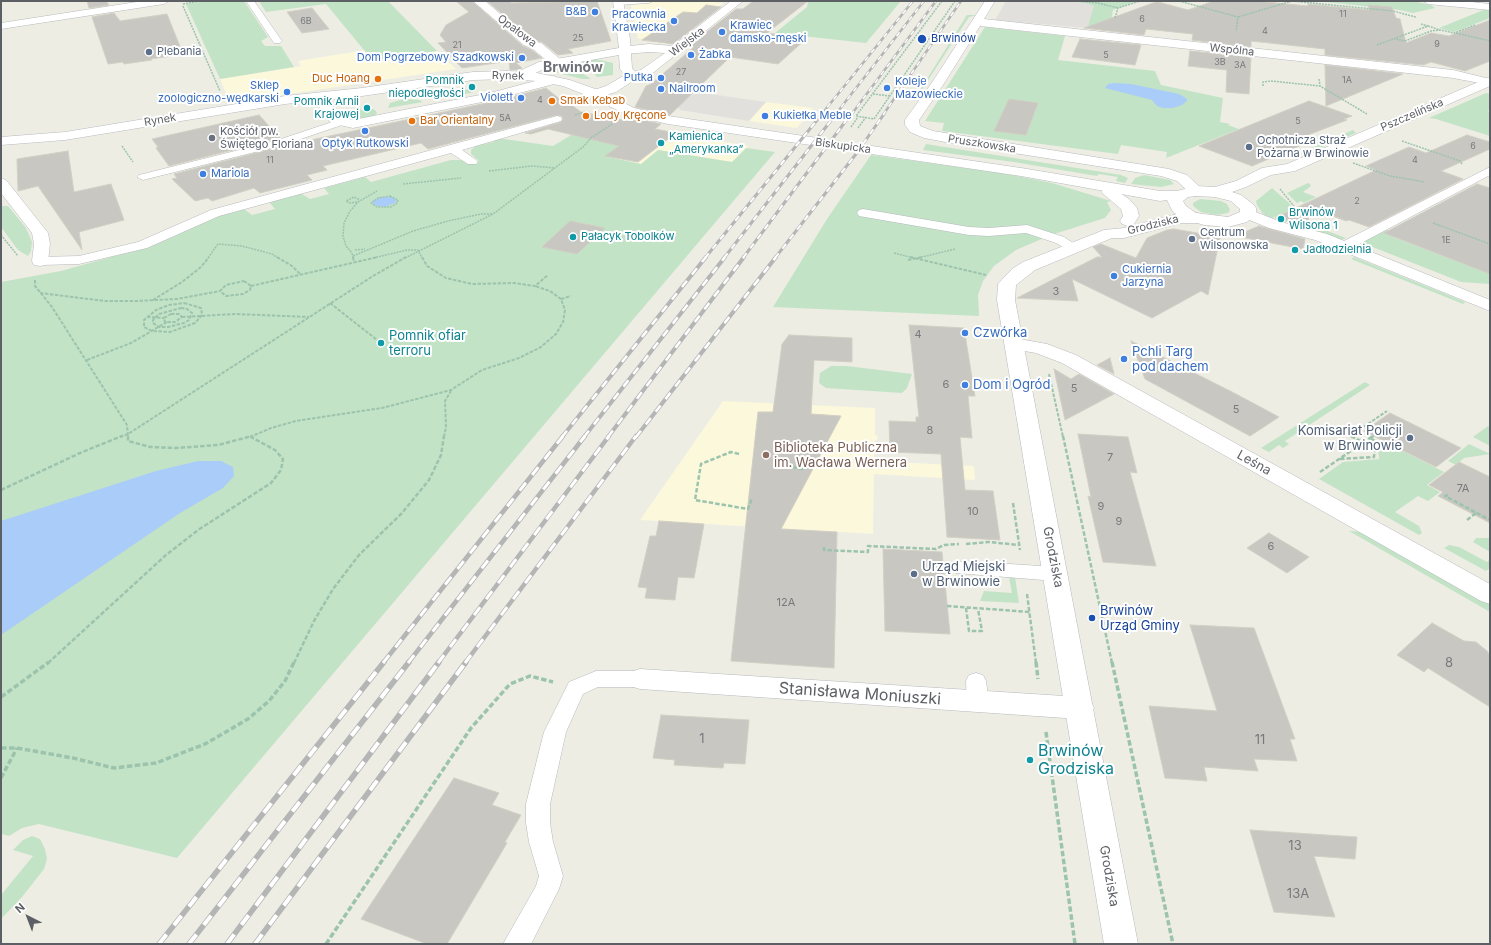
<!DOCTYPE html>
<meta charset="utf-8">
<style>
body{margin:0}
#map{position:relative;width:1491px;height:945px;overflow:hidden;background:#edede4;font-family:Inter,sans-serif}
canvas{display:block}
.frame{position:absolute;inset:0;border:2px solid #5c5f64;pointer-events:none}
.north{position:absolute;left:8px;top:897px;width:40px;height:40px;-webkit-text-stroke:3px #fff;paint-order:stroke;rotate:318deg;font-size:11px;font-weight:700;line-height:16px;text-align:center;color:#5c5f64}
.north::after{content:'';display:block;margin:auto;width:14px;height:18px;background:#5c5f64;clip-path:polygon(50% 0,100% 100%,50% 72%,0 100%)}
</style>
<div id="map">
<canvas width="1491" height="945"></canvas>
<div class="frame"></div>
<div class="north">N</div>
</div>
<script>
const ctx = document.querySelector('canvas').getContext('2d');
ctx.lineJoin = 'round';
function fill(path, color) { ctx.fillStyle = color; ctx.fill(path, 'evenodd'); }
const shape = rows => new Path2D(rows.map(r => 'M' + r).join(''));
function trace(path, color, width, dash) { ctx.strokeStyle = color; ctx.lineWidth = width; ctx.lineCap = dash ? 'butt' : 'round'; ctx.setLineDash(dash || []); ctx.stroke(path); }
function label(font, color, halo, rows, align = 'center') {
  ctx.font = font + ' Inter,sans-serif'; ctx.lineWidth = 4; ctx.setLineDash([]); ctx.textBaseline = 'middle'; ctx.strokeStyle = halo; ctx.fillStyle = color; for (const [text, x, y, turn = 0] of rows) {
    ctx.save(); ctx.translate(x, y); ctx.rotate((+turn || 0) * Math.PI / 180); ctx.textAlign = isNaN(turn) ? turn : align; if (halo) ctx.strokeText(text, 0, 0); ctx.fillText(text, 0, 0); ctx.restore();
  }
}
fill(shape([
 [630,1,704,1,723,3,673,43,664,44,644,40,638,38],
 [365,50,374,61,437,51,456,69,230,103,220,79,301,66,298,61],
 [766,102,813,108,797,128,749,121],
 [648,128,708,139,749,146,732,162,658,150,641,164,609,157],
 [723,401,875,408,875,435,878,436,877,440,874,441,874,461,974,466,975,480,874,474,873,534,640,520]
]), '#fbf8dc');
fill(shape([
 [1006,1,1099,1,1087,28,995,20],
 [696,92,766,102,749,121,680,110,677,106]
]), '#e1e0dc');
fill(shape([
 [208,1,244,1,268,37,261,41,265,46,281,46,294,67,220,79,186,4],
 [259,1,388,1,437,51,373,61,326,4,266,12],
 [808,1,901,1,866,43,775,33,807,7],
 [1068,1,1136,1,1113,10,1110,28,1088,26,1094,6,1086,3],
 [1317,1,1412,1,1431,5,1435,8,1413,13,1400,10],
 [1486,9,1490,9,1490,18,1454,32,1439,28],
 [967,15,977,15,969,17,921,91,920,90],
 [985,27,1065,36,1058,60,1155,71,1161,85,1223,98,1220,122,1230,124,1228,125,1239,129,1166,158,1167,152,1121,145,1118,154,942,131,944,123,925,121],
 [595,59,613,63,613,75,597,77,589,68,577,70,591,79,583,79,549,71,555,66],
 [456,89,465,89,474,92,442,99,440,97,444,92],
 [1486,93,1490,94,1490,110,1487,111,1490,112,1490,136,1436,119,1429,118],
 [404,99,419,100,423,102,388,108,390,103],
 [360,108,363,111,373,109,376,111,377,114,364,120,345,120,340,116,347,110],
 [601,117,630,141,609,157,641,164,658,150,732,162,746,148,775,152,177,858,39,824,22,828,9,836,2,834,1,835,1,282,61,271,147,247,174,236,208,219,244,209,252,215,275,209,270,203,271,201,300,193,310,199,329,194,324,188,365,177,371,182,451,160,461,160,468,164,479,161,471,154,471,150,476,146,493,142,497,138,553,146],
 [1353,130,1356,133,1322,147,1314,147],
 [926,144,1121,175,1128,178,1125,183,1116,181,1118,177,1099,174,1097,176,1014,162,923,150],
 [871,155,1002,173,1052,183,1111,201,1107,202,1111,210,1105,218,1051,235,1016,250,994,266,983,281,978,295,979,316,773,307,827,219],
 [1144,175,1170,180,1174,184,1161,187,1131,184,1135,178],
 [1308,183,1311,185,1310,187,1303,192,1316,197,1304,203,1301,201,1297,203,1287,193],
 [1272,188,1289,203,1294,212,1290,220,1280,215,1270,219,1263,214,1257,205,1256,201],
 [1200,199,1221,201,1227,204,1230,210,1228,213,1216,215,1201,212,1193,206,1193,203],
 [1,206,8,206,26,228,32,242,31,251,28,256,18,250,1,227],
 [1304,222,1309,224,1346,238,1341,240,1298,228],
 [1383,228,1396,234,1393,237,1490,274,1490,284,1461,282,1360,242],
 [1354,257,1463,301,1465,303,1463,304,1351,259],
 [831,366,847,366,912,374,907,388,902,393,826,388,819,383,820,373],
 [1365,382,1370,385,1285,441,1289,444,1283,448,1279,445,1269,452,1261,448],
 [1488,426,1490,427,1490,446,1473,437],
 [1384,441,1444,472,1427,485,1440,492,1428,501,1418,496,1395,512,1419,526,1422,533,1419,535,1319,479,1343,462,1379,459,1378,445],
 [1469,444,1490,454,1464,458,1456,465,1448,461],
 [1349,531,1362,532,1490,604,1490,612],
 [1476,538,1490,538,1490,552,1473,542],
 [1449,545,1459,547,1487,562,1490,559,1490,568,1486,571,1444,548],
 [1009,577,1015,577,1019,603,980,601,984,591,1012,593],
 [32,836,40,839,45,849,47,859,44,869,22,897,1,919,1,895,33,856,13,850,23,840]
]), '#c3e3c7');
fill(shape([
 [1114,83,1131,84,1179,94,1187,99,1187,101,1182,105,1173,108,1163,108,1157,106,1152,100,1105,88,1108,84],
 [381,197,393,197,397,202,385,207,373,205,373,201],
 [198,461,221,461,233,467,234,476,223,488,180,513,1,635,1,521,156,471]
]), '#aaccf8');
const building = shape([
 [87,1,106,1,109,5,89,8,87,1],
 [456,1,472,1,523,46,532,50,542,58,516,63,522,68,518,70,510,70,509,61,462,68,438,43,446,42,440,35,446,25,469,12,456,1],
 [487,1,510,1,511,3,597,1,611,41,568,49,573,53,558,55,542,42,533,40,487,1],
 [758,1,808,1,767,33,807,38,778,64,730,57,670,115,635,107,646,86,651,84,694,47,689,46,736,9,743,9,752,2,758,1],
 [1214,1,1255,1,1308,6,1308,4,1370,10,1368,5,1392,7,1396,18,1400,19,1406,43,1431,33,1449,36,1490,20,1490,61,1465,71,1431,62,1423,65,1325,55,1325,49,1251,41,1251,47,1192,40,1193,34,1146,29,1144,35,1084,28,1153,3,1158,2,1188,10,1214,1],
 [706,5,721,7,673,44,642,40,683,12,697,13,706,5],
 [312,8,329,29,302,33,287,12,312,8],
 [114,13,120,21,167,14,181,49,170,51,171,56,151,59,152,60,124,64,123,62,108,64,92,17,114,13],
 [1080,39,1141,45,1135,65,1072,57,1080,39],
 [1190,51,1251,57,1249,94,1226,92,1227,70,1188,66,1190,51],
 [1325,65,1403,74,1326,106,1325,65],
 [546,88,562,101,565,100,581,112,627,121,630,117,661,124,655,129,676,133,638,162,605,156,619,146,548,129,531,134,525,133,561,122,563,120,562,116,557,115,428,149,421,143,323,166,327,170,307,175,312,180,260,193,254,188,212,201,208,198,195,201,172,179,177,178,174,174,287,145,515,97,515,96,546,88],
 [1009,99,1038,103,1026,135,994,131,1009,99],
 [1309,101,1352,116,1344,119,1347,120,1300,138,1309,142,1252,166,1199,146,1309,101],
 [259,115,280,138,169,166,156,148,158,147,152,139,259,115],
 [1467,135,1490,142,1490,149,1441,171,1463,179,1369,227,1349,220,1346,221,1310,207,1307,227,1275,218,1376,170,1366,166,1409,147,1426,153,1467,135],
 [68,151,74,192,111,184,124,220,79,232,82,250,38,186,18,191,17,159,68,151],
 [1477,184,1490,188,1490,274,1384,233,1477,184],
 [570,221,605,228,577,254,542,247,570,221],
 [1259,226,1305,239,1303,249,1235,236,1259,226],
 [1174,229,1220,237,1208,295,1201,291,1152,318,1072,279,1078,301,1017,298,1097,257,1102,257,1093,247,1101,244,1136,258,1147,238,1167,230,1174,229],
 [909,325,964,328,975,396,968,396,972,438,960,437,965,490,993,491,1000,540,947,537,941,454,890,452,889,421,916,422,916,417,919,417,909,325],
 [789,335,852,338,852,362,814,360,811,414,841,416,781,529,837,532,834,668,731,661,758,412,773,412,782,344,789,335],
 [1131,341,1236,394,1279,417,1250,436,1145,379,1131,341],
 [1110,358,1114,374,1097,365,1110,358],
 [1054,369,1071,379,1079,374,1114,394,1065,420,1054,369],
 [1390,413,1461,448,1436,467,1364,431,1390,413],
 [1078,434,1128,437,1137,473,1130,472,1156,566,1103,562,1088,496,1091,497,1078,434],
 [1459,462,1490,477,1490,523,1438,496,1443,492,1429,485,1459,462],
 [659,521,704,524,694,578,678,577,675,600,645,598,647,588,638,587,650,536,656,536,659,521],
 [1269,533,1309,557,1287,573,1247,548,1269,533],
 [883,549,942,552,950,634,885,631,883,549],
 [1432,623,1464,641,1476,642,1487,651,1490,656,1490,707,1428,668,1424,672,1397,655,1432,623],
 [1190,625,1254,628,1295,739,1290,739,1297,761,1254,759,1258,771,1204,767,1207,781,1165,778,1149,706,1217,711,1190,625],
 [661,715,749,720,745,764,724,763,723,768,674,765,675,760,653,758,661,715],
 [454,778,499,793,492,805,521,815,505,842,507,843,447,944,427,944,361,919,454,778],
 [1250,830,1357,837,1355,859,1314,856,1335,917,1274,912,1250,830]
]);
fill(building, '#c9c7c2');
trace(building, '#d2cfc3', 1);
const service = shape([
 [246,1,254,1,282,41,280,43,274,43,246,1],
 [616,1,653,1,649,3,618,5,614,3,616,1],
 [557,116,561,117,562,119,561,121,462,150,476,160,478,162,476,164,468,164,451,153,219,216,147,248,79,264,40,265,33,261,40,257,79,256,138,242,211,210,557,116],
 [341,119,346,122,345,124,283,145,143,180,137,177,139,175,275,141,341,119],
 [1490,167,1490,175,1348,250,1343,251,1337,247,1338,244,1490,167],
 [863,209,969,227,989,228,1027,225,1064,237,1079,247,1073,251,1068,250,1056,243,1026,233,989,236,969,235,859,216,857,213,859,210,863,209],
 [963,561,1056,567,1063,569,1065,574,1063,579,1056,581,956,573,954,568,956,563,963,561],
 [596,671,640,671,647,673,650,679,647,685,640,687,598,687,583,694,566,732,550,804,550,823,553,842,563,876,559,889,531,944,503,944,536,886,539,876,529,842,526,823,526,804,544,732,569,682,596,671],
 [976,673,983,675,986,681,989,703,986,709,978,711,970,709,967,703,966,681,969,675,976,673]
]);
const minor = shape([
 [143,1,169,1,164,4,1,29,1,23,143,1],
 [473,1,485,1,532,41,541,43,560,59,562,62,560,65,552,65,533,49,524,45,473,1],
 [731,1,743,1,649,76,632,80,628,79,626,76,628,73,641,70,665,53,649,52,625,54,619,50,621,47,649,44,673,46,731,1],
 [985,1,995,1,984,19,1453,70,1490,79,1490,85,1453,78,980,26,943,85,919,120,920,126,933,131,1169,169,1187,175,1201,188,1204,191,1201,194,1196,196,1191,194,1177,181,1161,176,956,144,924,138,910,132,905,125,905,120,931,84,985,1],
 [1423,1,1462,1,1490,4,1490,10,1428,4,1423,1],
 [554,76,560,80,558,83,492,100,353,128,331,123,312,97,314,94,324,94,341,117,353,120,490,93,554,76],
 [1,178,6,180,48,233,50,244,48,261,46,265,40,266,34,265,32,261,34,244,32,233,1,193,1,178],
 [1014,338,1047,344,1076,355,1490,584,1490,604,1481,601,1062,363,1036,353,1007,348,1005,344,1007,340,1014,338],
 [640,669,1080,697,1090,700,1094,708,1090,716,1080,719,640,689,630,686,627,679,630,672,640,669]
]);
const tertiary = shape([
 [613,1,623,1,630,39,632,68,638,76,636,79,616,92,596,98,591,97,590,94,591,91,606,86,625,75,620,69,619,55,546,68,523,79,515,79,513,76,515,73,539,62,619,48,613,1],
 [1109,187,1114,189,1129,199,1137,208,1139,216,1134,224,1128,226,1122,224,1120,221,1123,216,1121,209,1101,192,1104,189,1109,187],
 [1248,209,1281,222,1327,234,1490,300,1490,311,1315,240,1269,228,1242,217,1240,214,1242,211,1248,209],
 [1181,213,1197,213,1203,215,1205,218,1203,221,1197,223,1181,223,1124,238,1112,238,1035,270,1016,285,1015,300,1138,944,1104,944,997,300,998,284,1012,269,1023,262,1104,230,1124,228,1181,213]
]);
const secondary = shape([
 [507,71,537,73,570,80,601,91,634,108,668,116,1021,168,1160,191,1177,191,1196,186,1215,187,1236,181,1262,168,1287,164,1490,77,1490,86,1295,171,1271,175,1246,187,1232,192,1241,195,1254,205,1256,208,1256,214,1247,222,1228,227,1204,225,1184,219,1173,212,1167,200,1160,201,1021,176,668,124,625,114,591,97,563,86,537,81,507,79,473,80,362,96,285,104,65,140,1,145,1,137,65,132,285,96,362,88,473,72,507,71],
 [1196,196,1215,197,1231,201,1240,209,1240,212,1228,217,1196,213,1186,206,1183,201,1188,197,1196,196]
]);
trace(service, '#b7b9bd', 1);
trace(minor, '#b7b9bd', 1);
trace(tertiary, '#b7b9bd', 1);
trace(secondary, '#b8babf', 1);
trace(shape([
 [942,1,856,116,874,119,955,1],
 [1077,1,1098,3,1118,8],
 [1179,1,1238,17,1236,31],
 [1292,1,1393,11,1416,17],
 [183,4,200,1],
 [183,6,220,91],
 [1238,17,1292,1],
 [1115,18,1118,8,1140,1],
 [1428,26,1440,30],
 [1456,33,1490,41],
 [1396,39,1405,41,1431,31,1441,30,1454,33,1475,25],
 [1377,45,1428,26,1421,24],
 [1319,79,1320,86,1367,114],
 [1263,86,1263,82,1271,81,1320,86],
 [873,94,890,96],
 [575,115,585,112],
 [851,127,858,117],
 [858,128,866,117],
 [1402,141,1460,161,1462,164],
 [122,146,133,162],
 [1353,163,1390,176,1425,182],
 [489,171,532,166,555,168],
 [403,184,461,178],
 [1280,189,1297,210],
 [390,196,398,200,397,203,391,207,377,207,371,203,378,198,390,196],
 [357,202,350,203,346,201,354,197,360,200],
 [1433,223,1490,244],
 [1,235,18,256],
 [355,250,365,249],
 [894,253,914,258],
 [353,256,413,231,448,221,481,214,493,214],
 [208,258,218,244,242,246,272,254,278,258],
 [353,258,352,253,346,246,343,236,344,223,350,211,358,202,377,191],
 [373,258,407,250,418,250,422,258],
 [405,258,493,214,583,147,591,138,612,124],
 [918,258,955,249]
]), '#9cc4ad', 1.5, [2, 1]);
trace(shape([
 [277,257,292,266,301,275],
 [353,257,354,262],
 [422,257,427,266,446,278,472,284,514,283,535,286,548,275],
 [910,257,986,275],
 [908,260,922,257],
 [35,280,35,286,52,307,127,425,128,437],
 [244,281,251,286,250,290,243,294,226,296,220,291,226,285,244,281],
 [251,286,378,257],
 [40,293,105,301,136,301,177,299,220,291],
 [561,299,571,296],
 [153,300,182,282,201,267,209,257],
 [184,303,201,308,202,315,195,323,170,332,152,331,144,327,144,320,156,310,169,305,184,303],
 [330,303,381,343],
 [181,308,187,309,192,313,189,320,184,323,168,327,159,327,153,323,153,320,159,314,181,308],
 [171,314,179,314,182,317,175,322,165,322,164,318,171,314],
 [147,317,164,318],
 [182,317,236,314,309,317],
 [87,360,131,343,167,322],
 [1049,374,1063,437],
 [120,437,128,434,373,276,406,257],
 [250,437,271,428,296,421,382,408,451,390,482,370,519,358,541,347,556,334,563,322,565,310,561,299,550,291,535,286],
 [444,437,446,427,445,401,451,391],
 [1353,437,1350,436,1387,411],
 [1372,437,1374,436]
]), '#9cc4ad', 2, [3.5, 1.5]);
trace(shape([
 [128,436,128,441,150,447,176,448,218,445,252,436],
 [1063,436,1112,663],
 [1351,436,1364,443],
 [739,454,731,452,701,464,695,500,748,509,752,498],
 [1340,459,1374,457,1376,441,1371,439],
 [780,464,801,469,815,465],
 [1320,472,1373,436],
 [1,490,80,453,122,436],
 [1448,495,1445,496,1490,520],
 [1013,503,1020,550],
 [1467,520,1476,513],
 [966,544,989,542,1019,545],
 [824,547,824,550,868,552,868,546,936,549,944,545,959,544],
 [1027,594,1036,663],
 [947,606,1030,612],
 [966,608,969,631,982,631,978,609],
 [48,663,166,555,198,530,271,483,281,470,283,459,275,450,251,437],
 [294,663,314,621,333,589,359,555,402,513,429,480,441,455,444,436]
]), '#9cc4ad', 2.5, [4.5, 2]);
trace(shape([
 [1036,662,1038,679],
 [1112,662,1173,944],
 [1,697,49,662],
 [1046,732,1075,944],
 [1,748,17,748,73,758,114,768,156,763,205,744,248,719,269,701,285,681,294,662],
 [1,778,17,748],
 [326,944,471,728,510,684,530,676,553,682]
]), '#9cc4ad', 3.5, [5.5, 2.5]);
fill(service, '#fff');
fill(minor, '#fff');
fill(tertiary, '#fff');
fill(secondary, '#fff');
const railFar4 = shape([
 [821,115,913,1],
 [835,115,924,1],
 [851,115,936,1],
 [883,115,961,1]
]);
const railFar3 = shape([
 [705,258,822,114],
 [724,258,836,114],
 [743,258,851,114],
 [775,258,856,154,884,114]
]);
const railFar2 = shape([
 [562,437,706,257],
 [584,437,725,257],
 [608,437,744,257],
 [636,437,776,257]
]);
const railFar1 = shape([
 [383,663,563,436],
 [408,663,585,436],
 [438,663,609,436],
 [465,663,636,436]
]);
const rail = shape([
 [159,944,384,662],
 [189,944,409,662],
 [227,944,439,662],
 [255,944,466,662]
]);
trace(railFar4, '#b4b5b5', 2.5);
trace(railFar3, '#b4b5b5', 3);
trace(railFar2, '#b4b5b5', 4);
trace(railFar1, '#b4b5b5', 4.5);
trace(rail, '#b4b5b5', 5.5);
trace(railFar4, '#fff', 1.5, [5]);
trace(railFar3, '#fff', 2, [6]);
trace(railFar2, '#fff', 2.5, [8]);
trace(railFar1, '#fff', 3, [10]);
trace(rail, '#fff', 4, [12]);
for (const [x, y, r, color] of [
 [595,12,4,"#3f7fe0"],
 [674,21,4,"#3f7fe0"],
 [722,32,4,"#3f7fe0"],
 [922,39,5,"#1a4fb4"],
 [149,52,4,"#5c6f8a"],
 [691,55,4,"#3f7fe0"],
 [522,58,4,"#3f7fe0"],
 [661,78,4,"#3f7fe0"],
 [378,79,4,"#e8710a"],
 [472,87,4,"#0f9aa8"],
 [887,88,4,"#3f7fe0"],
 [661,89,4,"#3f7fe0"],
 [287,92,4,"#3f7fe0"],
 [521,98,4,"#3f7fe0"],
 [552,101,4,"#e8710a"],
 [367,108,4,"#0f9aa8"],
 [586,116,4,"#e8710a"],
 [765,116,4,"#3f7fe0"],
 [412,121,4,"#e8710a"],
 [365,131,4,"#3f7fe0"],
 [212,138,4,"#6b7280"],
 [661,143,4,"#0f9aa8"],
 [1249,147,4,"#5c6f8a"],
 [203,174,4,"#3f7fe0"],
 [1281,219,4,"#0f9aa8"],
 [573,237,4,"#0f9aa8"],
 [1192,239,4,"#5c6f8a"],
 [1295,250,4,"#0f9aa8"],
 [1114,276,4,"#3f7fe0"],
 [965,333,4,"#3f7fe0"],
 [381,343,4,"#0f9aa8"],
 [1124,359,4,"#3f7fe0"],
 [965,385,4,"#3f7fe0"],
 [1410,438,4,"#5c6f8a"],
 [766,455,4,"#8d6e63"],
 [914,574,4,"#5c6f8a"],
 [1092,618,4,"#1a4fb4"],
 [1030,760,4,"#0f9aa8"]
]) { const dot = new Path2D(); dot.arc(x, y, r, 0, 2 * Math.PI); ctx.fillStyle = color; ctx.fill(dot); trace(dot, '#fff', 1.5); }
label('9px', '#77797c', null, [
 ["11",1343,14],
 ["6",1142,19],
 ["6B",306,21],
 ["4",1265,31],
 ["25",578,38],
 ["9",1437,44],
 ["21",457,45],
 ["5",1106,55],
 ["3B",1220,62],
 ["3A",1240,65],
 ["27",681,72],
 ["1A",1347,80],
 ["4",540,100],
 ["5A",505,118],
 ["5",1298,121],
 ["6",1473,146],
 ["11",270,160],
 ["4",1415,160],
 ["2",1357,201],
 ["1E",1446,240]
]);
label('11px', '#366cbe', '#fff', [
 ["B&B",587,12,"right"],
 ["Pracownia",666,15,"right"],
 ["Krawiecka",666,28,"right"],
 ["Krawiec",730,26],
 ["damsko-męski",730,39],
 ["Żabka",699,55],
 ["Dom Pogrzebowy Szadkowski",514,58,"right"],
 ["Putka",653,78,"right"],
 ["Koleje",895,82],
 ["Mazowieckie",895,95],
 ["Sklep",279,86,"right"],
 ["zoologiczno-wędkarski",279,99,"right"],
 ["Nailroom",669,89],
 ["Violett",513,98,"right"],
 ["Kukiełka Meble",773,116],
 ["Optyk Rutkowski",365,144,"center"],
 ["Mariola",211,174],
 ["Cukiernia",1122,270],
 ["Jarzyna",1122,283]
], 'left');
label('11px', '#5c5f64', '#fff', [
 ["Opałowa",517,31,37],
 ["Wiejska",687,42,-38],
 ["Wspólna",1232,50,6],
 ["Rynek",508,76,1],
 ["Pszczelińska",1412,115,-23],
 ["Rynek",160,120,-10],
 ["Pruszkowska",982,144,9],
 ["Biskupicka",843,146,8],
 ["Grodziska",1153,225,-14]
]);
label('11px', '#164399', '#fff', [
 ["Brwinów",931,39]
], 'left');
label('11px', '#4e5e75', '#fff', [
 ["Plebania",157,52],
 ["Ochotnicza Straż",1257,141],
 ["Pożarna w Brwinowie",1257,154],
 ["Centrum",1200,233],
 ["Wilsonowska",1200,246]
], 'left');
label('11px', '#c56008', '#fff', [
 ["Duc Hoang",370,79,"right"],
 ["Smak Kebab",560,101],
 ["Lody Kręcone",594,116],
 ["Bar Orientalny",420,121]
], 'left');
label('11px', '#0d838f', '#fff', [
 ["Pomnik",464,81,"right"],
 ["niepodległości",464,94,"right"],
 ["Pomnik Arnii",359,102,"right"],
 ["Krajowej",359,115,"right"],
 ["Kamienica",669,137],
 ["„Amerykanka”",669,150],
 ["Brwinów",1289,213],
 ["Wilsona 1",1289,226],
 ["Pałacyk Tobolków",581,237],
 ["Jadłodzielnia",1303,250]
], 'left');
label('11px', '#5b616d', '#fff', [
 ["Kościół pw.",220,132],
 ["Świętego Floriana",220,145]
], 'left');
label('11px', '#77797c', null, [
 ["3",1056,292],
 ["4",918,335],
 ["6",946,385],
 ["5",1074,389],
 ["5",1236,410],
 ["8",930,431],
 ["7",1110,458],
 ["7A",1463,489],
 ["9",1101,507],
 ["10",973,512],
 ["9",1119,522],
 ["6",1271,547],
 ["12A",786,603]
]);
label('13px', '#366cbe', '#fff', [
 ["Czwórka",973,333],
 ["Pchli Targ",1132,352],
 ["pod dachem",1132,367],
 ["Dom i Ogród",973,385]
], 'left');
label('13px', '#0d838f', '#fff', [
 ["Pomnik ofiar",389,336],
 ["terroru",389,351]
], 'left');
label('13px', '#4e5e75', '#fff', [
 ["Komisariat Policji",1402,431],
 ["w Brwinowie",1402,446],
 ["Urząd Miejski",922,567,"left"],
 ["w Brwinowie",922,582,"left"]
], 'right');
label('13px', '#785e54', '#fff', [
 ["Biblioteka Publiczna",774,448],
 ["im. Wacława Wernera",774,463]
], 'left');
label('13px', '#5c5f64', '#fff', [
 ["Leśna",1254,463,29],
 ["Grodziska",1053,557,79],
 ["Grodziska",1109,876,80]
]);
label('13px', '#164399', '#fff', [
 ["Brwinów",1100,611],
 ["Urząd Gminy",1100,626]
], 'left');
label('13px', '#77797c', null, [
 ["8",1449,663],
 ["1",702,739],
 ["11",1260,740],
 ["13",1295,846],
 ["13A",1298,894]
]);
label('bold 14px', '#6d7076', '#fff', [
 ["Brwinów",573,68]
]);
label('16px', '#5c5f64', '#fff', [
 ["Stanisława Moniuszki",860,694,4]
]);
label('16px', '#0d838f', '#fff', [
 ["Brwinów",1038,751],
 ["Grodziska",1038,769]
], 'left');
</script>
